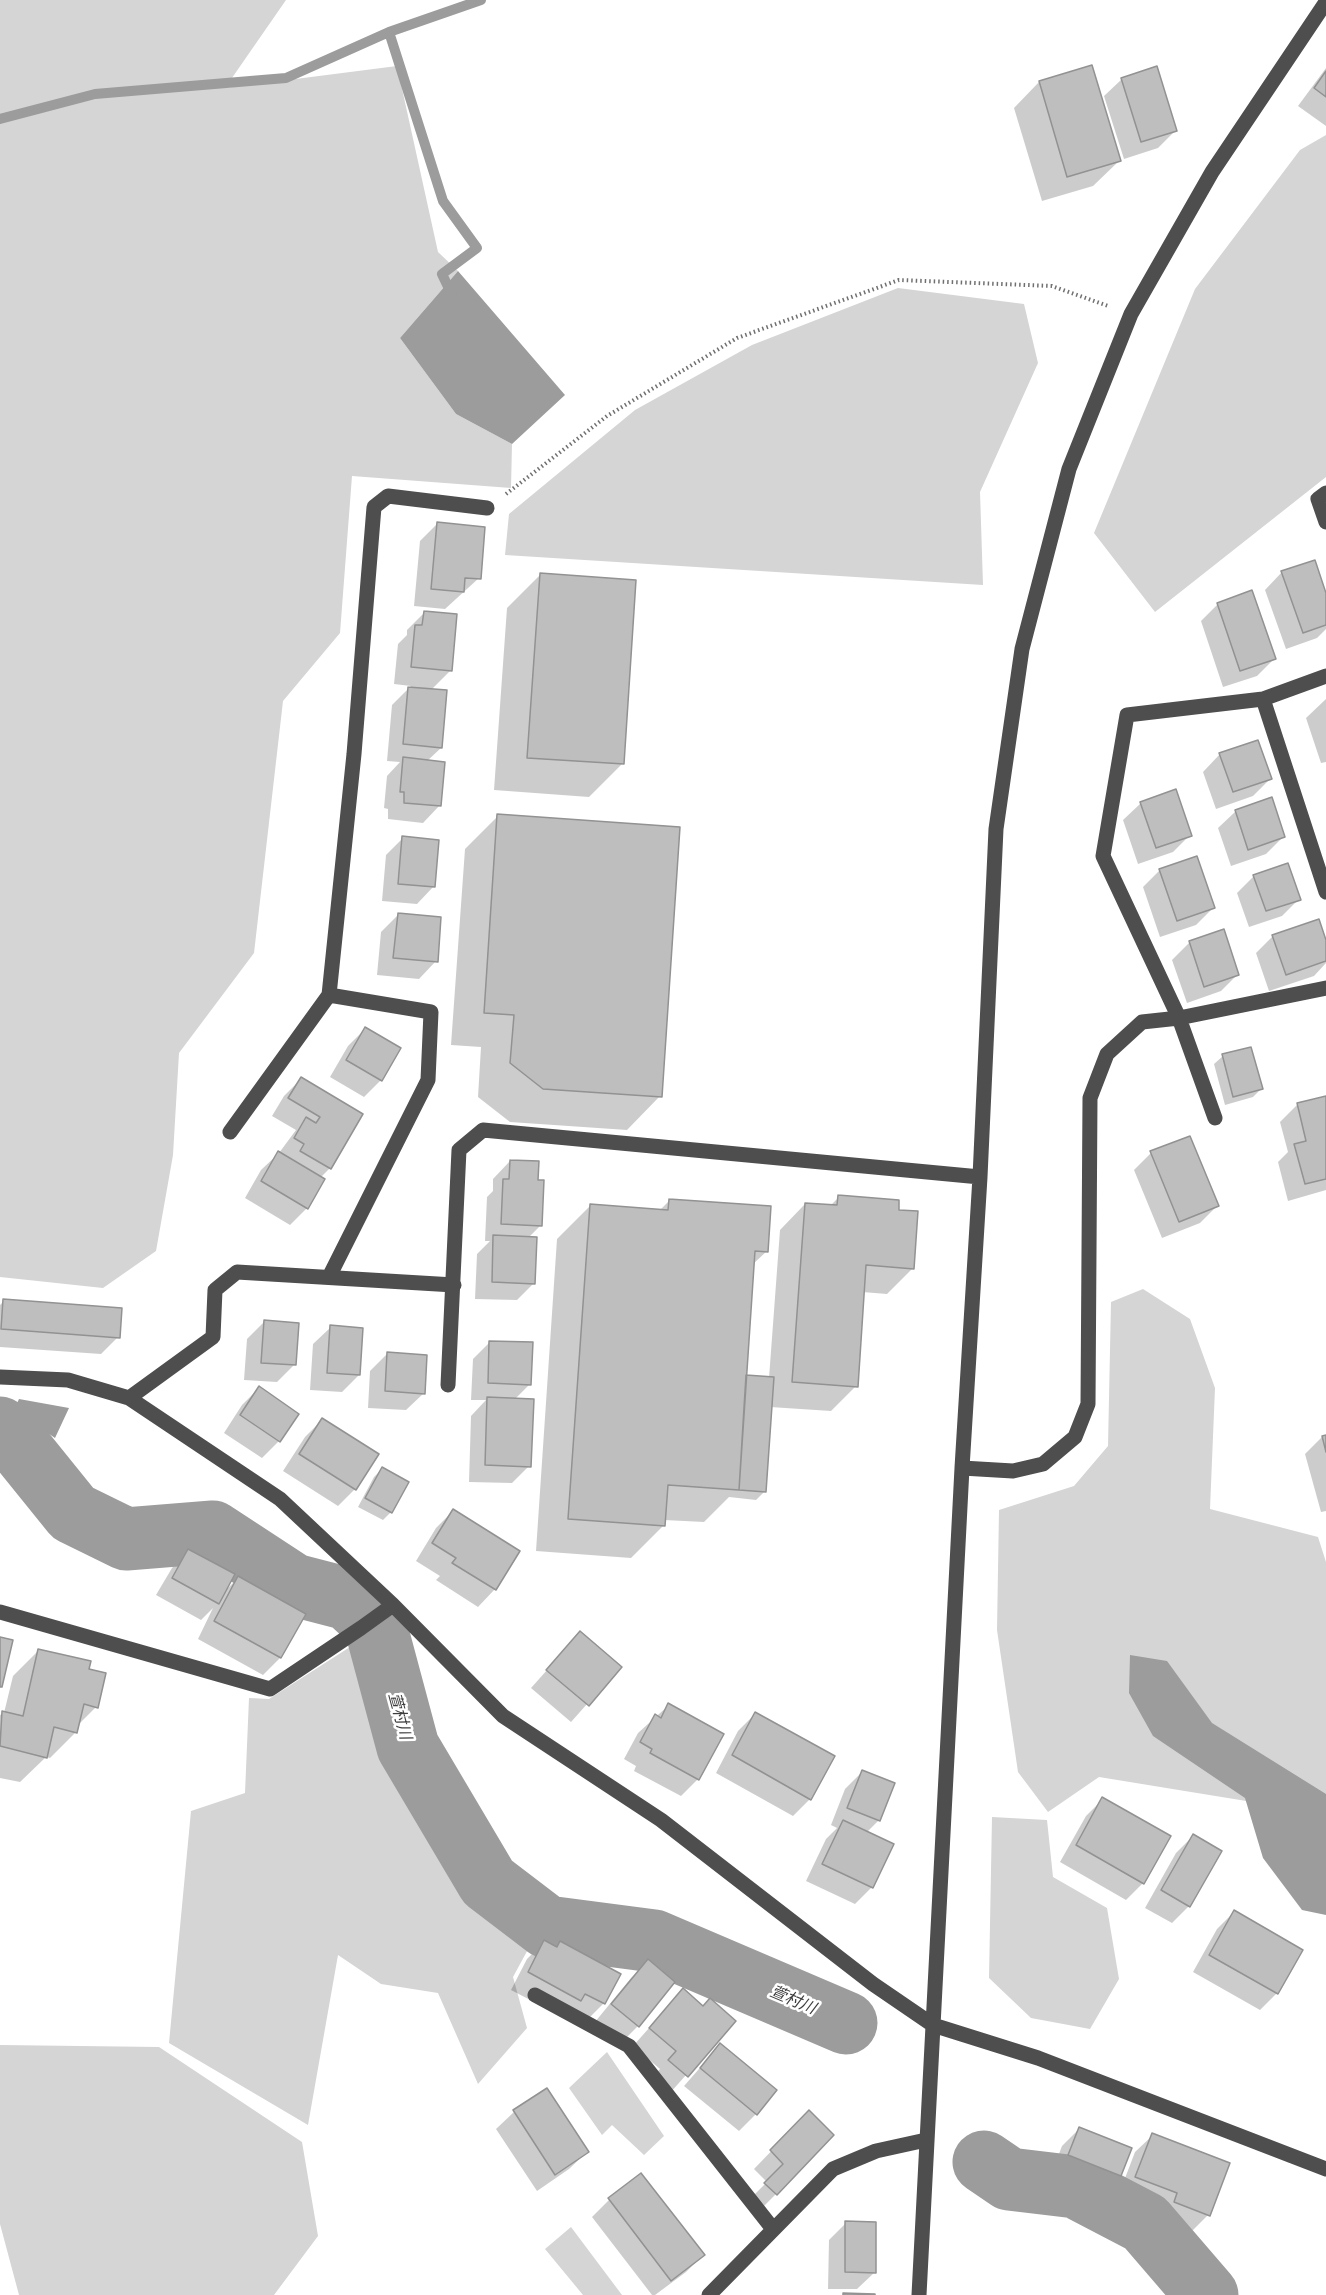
<!DOCTYPE html>
<meta charset="utf-8">
<style>
body{margin:0}
canvas{display:block;background:#fff}
</style>
<canvas width="1326" height="2295"></canvas>
<script>
const ctx = document.querySelector('canvas').getContext('2d');
ctx.lineJoin = 'round';
function fill(path, color) { ctx.fillStyle = color; ctx.fill(path, 'evenodd'); }
const shape = rows => new Path2D(rows.map(r => 'M' + r).join(''));
function trace(path, color, width, dash) { ctx.strokeStyle = color; ctx.lineWidth = width; ctx.lineCap = dash ? 'butt' : 'round'; ctx.setLineDash(dash || []); ctx.stroke(path); }
function label(font, color, halo, rows, align = 'center') {
  ctx.font = font + ' Lato,"Noto Sans JP",sans-serif'; ctx.lineWidth = 5; ctx.setLineDash([]); ctx.textBaseline = 'middle'; ctx.strokeStyle = halo; ctx.fillStyle = color; for (const [text, x, y, turn = 0] of rows) {
    ctx.save(); ctx.translate(x, y); ctx.rotate((+turn || 0) * Math.PI / 180); ctx.textAlign = isNaN(turn) ? turn : align; if (halo) ctx.strokeText(text, 0, 0); ctx.fillText(text, 0, 0); ctx.restore();
  }
}
fill(shape([
 [0,0,286,0,225,88,397,66,438,252,458,271,400,338,456,414,512,444,511,488,352,476,340,633,283,701,254,953,179,1053,173,1155,156,1251,103,1288,0,1277],
 [1326,135,1326,477,1155,612,1094,533,1195,289,1300,150],
 [898,288,1024,304,1038,363,980,492,983,585,505,555,509,514,635,410,752,345],
 [1143,1289,1190,1319,1215,1388,1210,1509,1318,1537,1326,1562,1326,1814,1099,1777,1048,1812,1018,1772,997,1630,999,1510,1074,1486,1108,1446,1111,1302],
 [364,1638,410,1782,486,1896,538,1931,513,1977,527,2028,478,2084,438,1993,381,1984,338,1955,308,2125,169,2043,191,1811,245,1793,249,1698,269,1699],
 [992,1817,1047,1820,1053,1877,1107,1908,1119,1979,1090,2029,1031,2018,989,1978],
 [0,2045,159,2047,302,2142,318,2236,274,2295,19,2295,0,2224],
 [607,2052,664,2136,644,2155,612,2125,602,2135,569,2088],
 [571,2227,622,2295,583,2295,545,2249]
]), '#d5d5d5');
fill(shape([
 [458,271,565,395,512,444,456,414,400,338],
 [19,1399,69,1408,55,1438,14,1410],
 [1130,1655,1167,1661,1212,1723,1326,1794,1326,1915,1302,1910,1263,1858,1245,1798,1153,1736,1129,1693]
]), '#9c9c9c');
fill(shape([
 [1326,68,1326,126,1298,106],
 [1122,79,1175,131,1158,148,1124,159,1104,96],
 [1039,82,1119,161,1093,186,1042,201,1014,108],
 [437,524,479,578,445,609,414,606,420,541],
 [1282,572,1326,598,1326,629,1317,638,1286,649,1265,590],
 [540,575,622,764,589,797,494,790,507,608],
 [1218,604,1274,659,1257,676,1223,687,1201,621],
 [424,613,450,671,431,690,441,748,427,761,440,805,423,823,388,819,388,809,384,808,387,776,400,762,387,761,392,705,411,686,394,684,398,644,407,635,407,630],
 [1326,699,1326,762,1321,763,1306,718],
 [1220,754,1270,779,1253,796,1216,809,1203,772],
 [1141,803,1190,835,1173,852,1138,864,1123,820],
 [1236,811,1283,837,1266,854,1231,866,1218,828],
 [498,816,660,1096,627,1130,510,1122,478,1097,481,1047,451,1045,465,849],
 [403,838,434,886,417,904,382,901,386,855],
 [1160,870,1213,908,1196,925,1160,937,1143,887],
 [1254,876,1299,899,1282,916,1249,927,1237,893],
 [398,915,436,961,419,979,377,975,381,932],
 [1273,936,1326,944,1326,963,1314,976,1269,991,1256,953],
 [1190,942,1238,974,1221,991,1187,1003,1172,960],
 [365,1029,381,1080,364,1097,330,1077,348,1046],
 [1223,1056,1261,1089,1253,1097,1225,1105,1214,1064],
 [301,1079,361,1114,330,1168,320,1178,307,1208,290,1225,245,1198,261,1170,279,1153,296,1130,272,1116,284,1096],
 [1326,1097,1326,1190,1288,1201,1278,1162,1288,1152,1280,1122,1297,1105],
 [1151,1153,1217,1206,1200,1223,1162,1238,1134,1170],
 [510,1161,536,1181,541,1225,528,1238,534,1283,517,1300,475,1299,477,1254,490,1241,485,1241,487,1197,493,1191,493,1179],
 [839,1197,897,1211,913,1268,887,1294,862,1292,856,1386,831,1411,770,1407,765,1491,756,1500,729,1497,704,1522,664,1520,664,1525,631,1558,536,1551,557,1239,590,1206,660,1210,670,1200,767,1251,752,1265,745,1379,769,1378,780,1230,805,1204,830,1206],
 [4,1301,118,1337,101,1354,0,1347,0,1305],
 [264,1322,294,1365,277,1382,244,1380,247,1339],
 [331,1327,359,1375,342,1392,310,1390,313,1344],
 [490,1342,530,1384,514,1400,529,1466,512,1483,469,1482,471,1416,486,1400,471,1400,473,1359],
 [387,1354,424,1393,406,1410,368,1408,370,1371],
 [259,1388,279,1441,262,1458,224,1433,242,1405],
 [322,1420,355,1489,338,1506,283,1471,305,1437],
 [1326,1436,1326,1511,1321,1512,1305,1454,1322,1437],
 [382,1469,391,1512,383,1520,358,1507,374,1477],
 [453,1511,518,1552,495,1589,478,1607,436,1580,440,1576,416,1561,436,1528],
 [189,1551,226,1590,238,1578,304,1614,280,1658,263,1675,198,1639,213,1608,201,1620,156,1595,172,1568],
 [580,1633,620,1667,571,1722,531,1688],
 [39,1650,87,1670,96,1707,77,1726,76,1732,50,1758,46,1757,20,1782,0,1778,0,1715,4,1713,13,1676],
 [669,1705,698,1779,681,1796,634,1771,636,1766,624,1759,638,1733],
 [755,1714,810,1799,793,1816,716,1773,738,1731],
 [862,1772,879,1820,866,1833,872,1887,855,1904,806,1881,826,1839,837,1828,831,1825,845,1789],
 [1103,1799,1143,1883,1126,1900,1060,1862,1086,1816],
 [1193,1836,1189,1906,1172,1923,1145,1908,1176,1853],
 [1234,1912,1301,1950,1277,1993,1260,2010,1193,1972,1217,1929],
 [544,1942,556,1948,561,1943,604,2003,587,2020,563,2017,511,1990,527,1959],
 [648,1961,638,2026,621,2043,595,2022,631,1978],
 [683,1990,703,2007,734,2021,670,2093,652,2078,660,2069,633,2046],
 [720,2045,756,2114,739,2131,684,2086],
 [547,2090,587,2152,569,2169,537,2191,496,2129,514,2112],
 [809,2112,776,2194,759,2211,748,2201,767,2182,754,2169],
 [1079,2129,1120,2175,1103,2192,1052,2172,1062,2146],
 [1153,2135,1208,2215,1191,2232,1158,2219,1161,2210,1119,2194,1135,2152],
 [641,2175,703,2255,686,2272,655,2295,652,2295,592,2217,609,2200],
 [846,2223,875,2272,857,2289,828,2289,829,2240]
]), '#0003');
trace(shape([
 [389,32,443,201,477,248,442,274,452,295],
 [0,119,95,94,286,78,389,32,481,0]
]), '#9c9c9c', 10);
trace(shape([
 [0,1428,10,1435,73,1513,126,1539,213,1532,294,1585,348,1599,375,1624,408,1747,488,1882,547,1927,654,1941,846,2023],
 [984,2162,1009,2179,1076,2187,1145,2223,1207,2295]
]), '#9c9c9c', 63);
const building = shape([
 [1092,65,1121,161,1067,177,1039,81,1092,65],
 [1157,66,1177,131,1141,142,1121,78,1157,66],
 [1326,71,1326,97,1314,88,1326,71],
 [437,522,485,527,481,579,465,578,464,592,431,589,437,522],
 [1315,560,1326,593,1326,625,1303,633,1281,571,1315,560],
 [540,573,636,580,624,764,527,758,540,573],
 [1252,590,1276,659,1240,671,1217,603,1252,590],
 [424,611,457,614,452,671,411,667,415,625,422,625,424,611],
 [408,687,447,690,442,748,403,744,408,687],
 [1258,740,1272,779,1233,792,1219,753,1258,740],
 [403,757,445,762,441,806,404,803,404,792,400,792,403,757],
 [1176,789,1192,836,1156,848,1140,802,1176,789],
 [1272,797,1285,837,1248,850,1235,810,1272,797],
 [497,814,680,827,662,1097,543,1089,510,1063,514,1015,484,1013,497,814],
 [402,836,439,840,435,887,398,884,402,836],
 [1197,856,1215,908,1177,921,1159,869,1197,856],
 [1288,863,1301,900,1266,911,1253,875,1288,863],
 [398,913,441,917,438,962,393,958,398,913],
 [1319,919,1326,940,1326,961,1286,975,1272,935,1319,919],
 [1224,929,1239,975,1204,987,1189,941,1224,929],
 [365,1027,401,1048,382,1081,346,1060,365,1027],
 [1251,1047,1263,1089,1233,1097,1222,1054,1251,1047],
 [301,1077,363,1114,331,1169,300,1151,304,1144,294,1138,306,1117,316,1123,320,1117,288,1098,301,1077],
 [1326,1096,1326,1179,1305,1184,1294,1144,1306,1141,1297,1103,1326,1096],
 [1190,1136,1219,1206,1179,1222,1150,1151,1190,1136],
 [278,1151,325,1179,308,1209,261,1181,278,1151],
 [510,1160,539,1161,538,1180,544,1180,542,1226,501,1224,503,1179,509,1179,510,1160],
 [838,1195,899,1200,899,1210,918,1211,914,1269,866,1265,858,1387,792,1382,805,1203,837,1205,838,1195],
 [669,1199,771,1206,768,1252,755,1251,739,1490,668,1485,665,1526,568,1519,590,1204,668,1210,669,1199],
 [493,1235,537,1237,535,1284,492,1282,493,1235],
 [3,1299,122,1308,120,1338,1,1329,3,1299],
 [264,1320,299,1323,296,1365,261,1363,264,1320],
 [330,1325,363,1328,360,1375,327,1373,330,1325],
 [489,1341,533,1342,531,1385,488,1383,489,1341],
 [387,1352,427,1355,425,1394,385,1391,387,1352],
 [746,1375,774,1377,766,1492,739,1490,746,1375],
 [259,1386,299,1414,280,1442,240,1415,259,1386],
 [487,1397,534,1399,531,1467,485,1465,487,1397],
 [322,1418,379,1454,356,1490,299,1454,322,1418],
 [1326,1435,1326,1452,1322,1436,1326,1435],
 [382,1467,409,1482,392,1513,365,1498,382,1467],
 [453,1509,520,1551,496,1590,452,1563,456,1558,432,1543,453,1509],
 [188,1549,235,1574,219,1604,172,1578,188,1549],
 [238,1576,306,1614,281,1658,214,1621,238,1576],
 [580,1631,622,1667,589,1706,546,1670,580,1631],
 [0,1637,13,1640,2,1687,0,1687,0,1637],
 [38,1649,91,1661,89,1669,106,1673,98,1708,84,1704,77,1733,54,1727,47,1758,0,1746,2,1711,23,1716,38,1649],
 [668,1703,724,1734,699,1780,650,1753,652,1749,640,1742,655,1714,661,1718,668,1703],
 [755,1712,835,1756,811,1800,732,1755,755,1712],
 [862,1770,895,1783,880,1821,847,1808,862,1770],
 [1102,1797,1171,1836,1144,1884,1076,1845,1102,1797],
 [843,1820,894,1844,873,1888,822,1864,843,1820],
 [1193,1834,1222,1851,1190,1907,1161,1890,1193,1834],
 [1234,1910,1303,1950,1278,1994,1209,1955,1234,1910],
 [544,1940,557,1947,560,1941,621,1974,605,2004,585,1994,581,2001,528,1972,544,1940],
 [648,1959,675,1982,639,2027,611,2004,648,1959],
 [683,1988,703,2006,710,1998,736,2021,688,2077,668,2060,676,2051,649,2028,683,1988],
 [720,2043,777,2090,757,2115,700,2068,720,2043],
 [547,2088,589,2152,555,2175,513,2110,547,2088],
 [809,2110,834,2135,777,2195,764,2183,783,2164,770,2150,809,2110],
 [1079,2127,1132,2148,1121,2176,1068,2155,1079,2127],
 [1152,2133,1230,2163,1210,2216,1174,2202,1177,2193,1135,2177,1152,2133],
 [641,2173,705,2255,671,2281,608,2198,641,2173],
 [845,2221,876,2222,876,2273,845,2272,845,2221],
 [843,2293,875,2294,875,2295,843,2295,843,2293]
]);
fill(building, '#bebebe');
trace(building, '#929292', 1.5);
trace(shape([
 [506,494,607,416,737,338,899,280,1052,286,1108,306]
]), '#707070', 4, [1.5, 3]);
trace(shape([
 [1326,493,1318,499,1326,522],
 [1263,699,1326,892],
 [329,995,354,754,374,507,388,496,487,508],
 [1215,1118,1179,1018,1326,988],
 [230,1132,329,995,431,1012,428,1080,329,1277],
 [0,1377,68,1380,129,1398,280,1499,393,1605,503,1716,661,1820,873,1984,933,2025,1038,2058,1326,2169],
 [448,1385,459,1150,483,1130,980,1177],
 [129,1398,213,1337,215,1290,237,1272,454,1285],
 [962,1468,1013,1471,1043,1464,1075,1437,1088,1404,1090,1098,1107,1054,1142,1022,1179,1018,1103,856,1127,715,1263,699,1326,676],
 [0,1612,270,1689,361,1628,393,1605],
 [535,1995,629,2046,773,2229],
 [709,2295,833,2169,876,2151,926,2140],
 [919,2295,962,1468,980,1177,996,829,1022,649,1069,469,1131,314,1212,172,1326,2]
]), '#4e4e4e', 15);
label('italic 16px', '#3d3d3d', '#fff', [
 ["萱村川",400,1716,75],
 ["萱村川",793,2000,23]
]);
</script>
